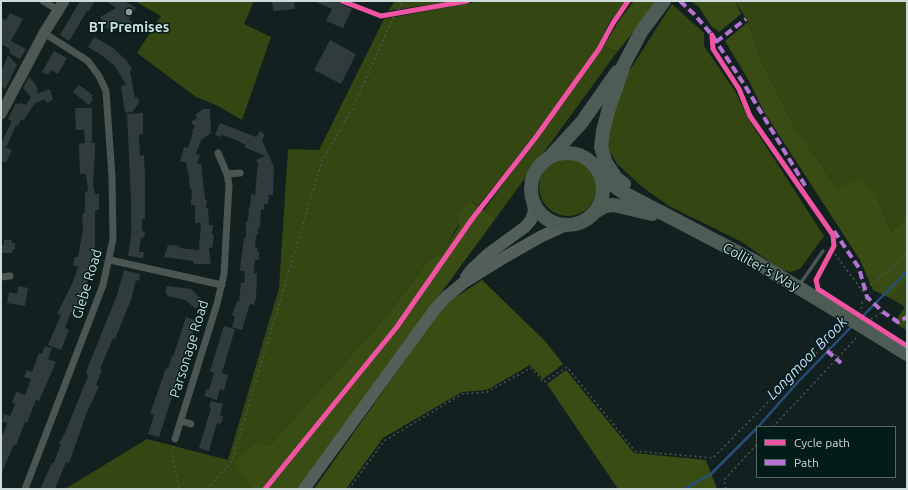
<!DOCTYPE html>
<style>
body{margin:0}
#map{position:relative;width:908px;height:490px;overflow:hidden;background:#12201f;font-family:Ubuntu,sans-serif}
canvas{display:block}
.frame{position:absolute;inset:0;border:2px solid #cddcda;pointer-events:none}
.legend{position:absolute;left:756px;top:426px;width:140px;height:52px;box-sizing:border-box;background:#031c1a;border:1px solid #546967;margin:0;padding:5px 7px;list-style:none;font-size:12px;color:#cddcda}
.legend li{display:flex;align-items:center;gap:8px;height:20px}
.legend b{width:20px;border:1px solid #546967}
</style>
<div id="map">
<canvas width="908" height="490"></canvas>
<div class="frame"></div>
<ul class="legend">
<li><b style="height:5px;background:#f153a3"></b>Cycle path</li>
<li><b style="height:5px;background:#b673d3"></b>Path</li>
</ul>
</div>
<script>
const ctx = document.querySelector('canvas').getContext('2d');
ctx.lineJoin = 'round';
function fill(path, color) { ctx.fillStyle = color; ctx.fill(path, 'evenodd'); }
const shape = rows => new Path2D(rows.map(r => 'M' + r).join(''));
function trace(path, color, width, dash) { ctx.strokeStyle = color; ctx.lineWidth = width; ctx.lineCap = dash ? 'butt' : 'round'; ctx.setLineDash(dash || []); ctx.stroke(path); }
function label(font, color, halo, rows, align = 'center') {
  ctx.font = font + ' Ubuntu,sans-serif'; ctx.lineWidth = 3; ctx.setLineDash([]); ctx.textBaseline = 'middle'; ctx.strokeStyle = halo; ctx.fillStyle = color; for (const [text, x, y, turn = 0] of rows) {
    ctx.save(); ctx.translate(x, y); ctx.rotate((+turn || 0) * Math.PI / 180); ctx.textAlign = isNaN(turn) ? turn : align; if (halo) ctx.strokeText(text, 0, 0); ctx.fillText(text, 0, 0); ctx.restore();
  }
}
fill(shape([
 [134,1,254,1,244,24,271,37,242,120,218,106,196,97,137,53,161,16],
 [395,1,453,1,388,11],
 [481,1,626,1,610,21,597,48,533,137,478,206,471,202,443,253,428,261,382,321,269,446,236,462,251,489,65,489,147,439,228,460,279,288,288,149,319,150,384,19],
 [735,1,907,1,907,219,904,219,892,232,877,198,837,188,795,127,762,62,748,22],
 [672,4,704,33,704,46,735,91,751,123,824,236,800,269,790,272,780,269,742,242,669,206,641,186,617,164,608,148,608,129,621,84],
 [604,46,617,52,496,218,484,210],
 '539 187a29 29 0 1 1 58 0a29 29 0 1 1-58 0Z',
 [907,281,907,331,894,322,905,307,890,298]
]), '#344611');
fill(shape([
 [634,1,659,1,617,52,604,46,620,19],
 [691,1,735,1,741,14,719,32,711,26,699,7],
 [748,22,762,62,795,127,837,188,862,178,877,198,892,232,904,219,907,219,907,281,890,298,873,290,860,260,764,112,749,81,725,41],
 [471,202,496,218,297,489,251,489,235,462,257,442,269,446,382,321,428,261,443,253,459,226,458,212],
 [482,280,545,341,563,364,543,379,530,365,487,390,462,392,383,438,346,489,314,489,444,305],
 [566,370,634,453,706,460,717,489,618,489,547,384]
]), '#394c14');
trace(shape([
 [860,319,907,271],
 [758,427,796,384,853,325],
 [684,489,711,474,757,428]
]), '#264e79', 2.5);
fill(shape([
 [80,1,95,1,88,12,87,11,69,41,60,35],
 [105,1,125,1,136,8,129,20,133,22,128,31,117,23,107,29,100,17,116,8],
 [272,1,294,1,295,9,273,11],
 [314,1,335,1,352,9,343,28,326,21,332,9],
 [10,13,23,19,11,41,26,49,20,59,9,53,10,49,1,44,1,18,6,20],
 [94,37,112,47,127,61,132,69,130,71,135,98,138,97,139,103,132,112,125,113,121,86,126,85,115,66,101,55,88,47],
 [330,40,356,54,341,84,314,70],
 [54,51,67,58,58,74,51,70,48,75,42,72],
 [8,55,17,65,5,89,1,86,1,73],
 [29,77,36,85,38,91,36,94,50,89,53,100,46,103,45,99,35,103,23,121,21,119,18,126,16,125,6,148,12,150,6,163,1,161,1,143,12,121,8,119,16,103,19,105,20,103,26,105,31,97,23,88],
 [79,85,93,95,91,98,93,99,89,105,73,92],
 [75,108,92,108,92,143,95,143,95,151,93,184,95,194,99,194,99,210,95,210,95,250,97,251,84,292,75,313,71,312,65,328,69,330,61,350,48,345,61,315,57,314,73,282,78,267,73,265,75,257,78,257,83,229,82,214,84,214,85,209,85,192,88,191,86,174,80,174,79,144,85,143,84,130,76,130],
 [203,109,210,109,211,133,201,140,196,154,200,155,197,164,201,163,205,200,207,200,206,208,208,208,209,225,213,225,212,234,214,235,212,248,209,248,211,264,194,264,193,261,164,257,168,245,180,246,179,248,199,250,201,223,195,223,195,205,191,205,192,189,190,189,188,170,187,170,186,162,180,162,184,147,188,148,193,132,192,130,195,127,191,122,197,118,195,115],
 [143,113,143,134,140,134,139,137,140,156,144,155,145,174,145,219,142,219,142,231,145,232,144,238,141,237,139,252,144,252,143,258,128,256,132,227,131,227,131,200,127,114],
 [220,123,256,137,260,131,265,135,262,140,274,167,273,195,269,195,268,204,264,204,264,210,261,210,260,228,258,227,258,235,256,235,255,247,258,248,257,252,259,252,259,260,255,259,254,273,257,273,256,298,254,305,250,304,242,330,232,327,235,316,232,315,237,301,239,302,241,283,244,283,245,271,240,271,241,261,244,238,246,238,246,221,248,221,249,207,250,207,251,194,255,195,258,163,256,160,265,156,244,147,246,145,231,138,222,135,221,137,215,135],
 [4,240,12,240,12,243,15,243,15,250,12,250,12,253,1,253,1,245,4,245],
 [124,270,140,274,139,281,136,280,131,300,115,339,113,338,100,369,102,370,96,385,99,386,87,412,69,463,66,462,55,489,40,489,52,463,54,463,61,444,59,443,65,433,88,376,86,372,117,295],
 [18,286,28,288,25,306,7,303,9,292,17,294],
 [167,286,191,289,203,301,196,309,185,300,167,296,167,293,165,292],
 [186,317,197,321,159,437,148,434,154,415,150,414,166,368,168,369,172,356,173,357],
 [224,326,235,329,222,373,228,375,224,390,220,389,217,400,204,396,207,389,209,390,214,373,210,371],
 [45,346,52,348,48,359,56,362,39,401,36,400,27,423,25,422,16,445,14,444,1,475,1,434,3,435,7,423,2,421,4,414,10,416,15,404,12,403,16,392,25,395,31,379,24,377,27,370,32,372,39,353,42,354],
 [211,401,223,404,220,415,223,416,221,424,218,423,216,426,209,451,199,448,211,408,209,407]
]), '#303c3c');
trace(shape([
 [832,250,867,297,862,303,861,312],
 [862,291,886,273,907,254],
 [871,319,883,312],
 [824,344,839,358],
 [773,427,858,336],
 [174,446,172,454,179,489],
 [207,489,232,461,322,161,352,109,395,14,403,1],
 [349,489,384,441,462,394,487,392,531,368,544,382,567,367,635,451,713,458,829,340,829,330,843,328],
 [726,489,724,480,757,444]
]), '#4b5652', 1.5, [2, 3]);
trace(shape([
 [800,284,823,251]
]), '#4b5551', 3.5);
trace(shape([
 [43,1,58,10],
 [227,174,240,173],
 [110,260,222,285],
 [1,277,10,276],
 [181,421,191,424],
 [175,439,217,304,224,274,229,185,227,174,218,153],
 [25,489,103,285,113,239,112,177,106,91,99,76,88,61,44,33]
]), '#4b5551', 7);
trace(shape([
 [1,114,44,33,64,1]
]), '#4d5852', 11);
trace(shape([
 [466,277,471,270,488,254,525,227,531,220,534,211,531,192],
 [304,489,435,309,446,297,463,283,505,257,540,237,566,225]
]), '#536059', 12);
trace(shape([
 [621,70,641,32,664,1],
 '531 189a36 36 0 1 1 72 0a36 36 0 1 1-72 0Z',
 [551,156,582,122,617,72],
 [598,171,605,179,624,193,756,262,844,315],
 [624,184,616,178,606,163,601,147,603,131,609,108,625,62],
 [595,212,605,206,614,205,652,214],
 [873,333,907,354]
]), '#4e5c56', 14);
trace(shape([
 [844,315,873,333]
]), '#4e5c56', 14);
trace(shape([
 [680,1,694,14,712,35,747,89,806,187],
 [716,42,746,19],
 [834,231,859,268,867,297,883,312,898,322,907,317],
 [818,343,841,363]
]), '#b673d3', 4, [8, 4]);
trace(shape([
 [342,1,381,16,467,1],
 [712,35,713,49,739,89,750,116,833,235,834,246,816,280,818,289,907,346],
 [265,489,396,328,472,219,536,137,599,49,613,23,628,1]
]), '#f153a3', 5);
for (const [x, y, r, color] of [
 [129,12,4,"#8c9a99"]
]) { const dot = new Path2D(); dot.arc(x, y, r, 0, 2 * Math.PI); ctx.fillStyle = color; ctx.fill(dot); trace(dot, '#031c1a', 1.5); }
label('bold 14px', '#cddcda', '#031c1a', [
 ["BT Premises",129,27]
]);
label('14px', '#cddcda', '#031c1a', [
 ["Colliter's Way",761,267,29],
 ["Glebe Road",87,284,-73],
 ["Parsonage Road",189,349,-73]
]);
label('italic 15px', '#c3dcf9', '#031c1a', [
 ["Longmoor Brook",807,358,-46]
]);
</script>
